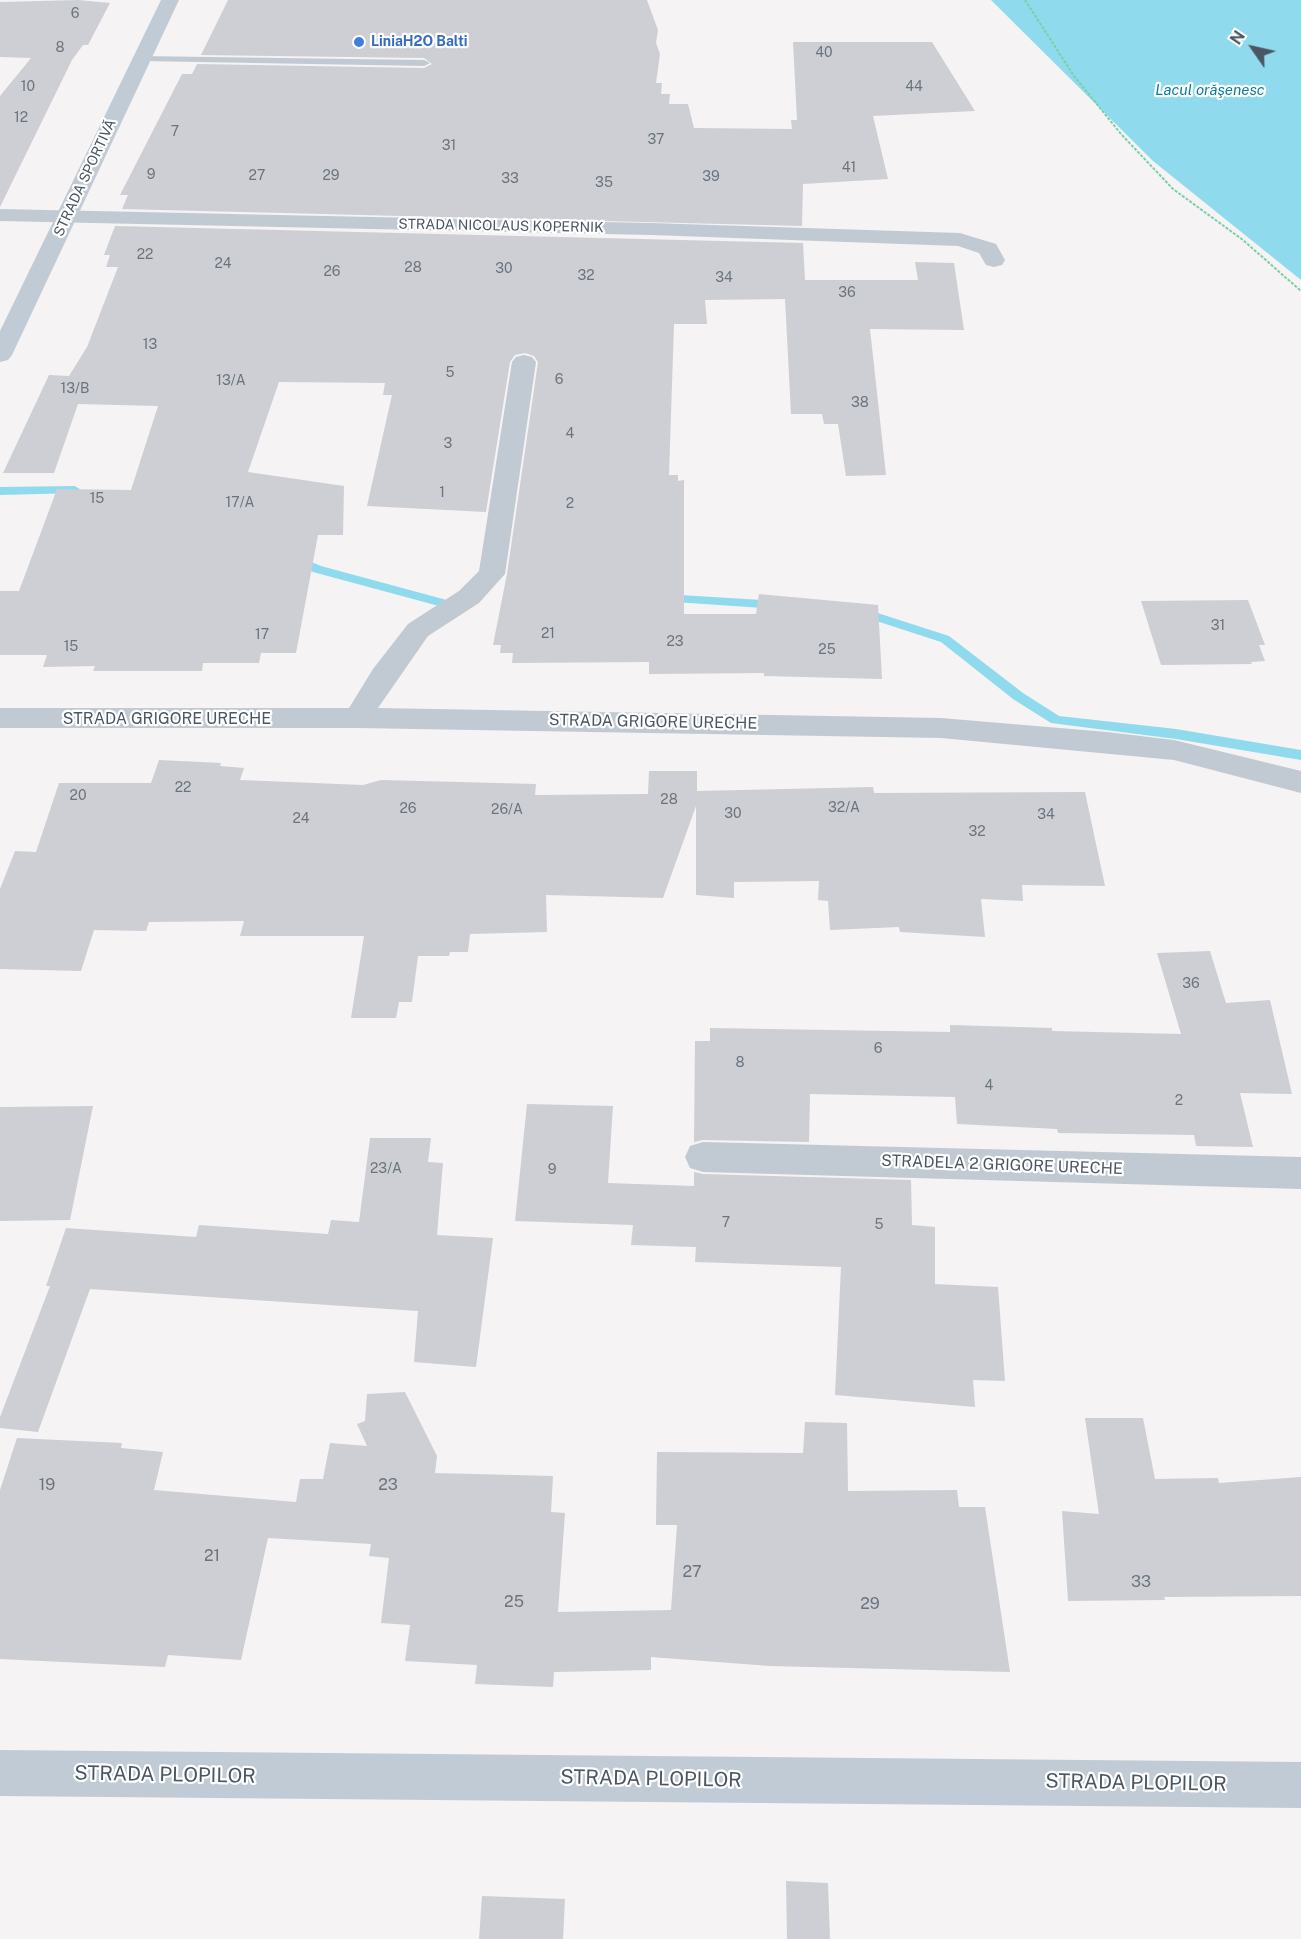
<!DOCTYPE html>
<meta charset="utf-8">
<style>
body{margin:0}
#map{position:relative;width:1301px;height:1939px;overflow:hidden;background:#f5f3f3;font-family:"Public Sans",sans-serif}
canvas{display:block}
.north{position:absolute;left:1223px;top:18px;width:60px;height:60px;-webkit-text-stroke:4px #fff;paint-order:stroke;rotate:304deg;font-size:16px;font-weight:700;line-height:24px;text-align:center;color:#4a5661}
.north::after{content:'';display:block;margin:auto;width:21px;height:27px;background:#4a5661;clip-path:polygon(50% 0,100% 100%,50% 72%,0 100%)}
</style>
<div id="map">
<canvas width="1301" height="1939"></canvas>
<div class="north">N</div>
</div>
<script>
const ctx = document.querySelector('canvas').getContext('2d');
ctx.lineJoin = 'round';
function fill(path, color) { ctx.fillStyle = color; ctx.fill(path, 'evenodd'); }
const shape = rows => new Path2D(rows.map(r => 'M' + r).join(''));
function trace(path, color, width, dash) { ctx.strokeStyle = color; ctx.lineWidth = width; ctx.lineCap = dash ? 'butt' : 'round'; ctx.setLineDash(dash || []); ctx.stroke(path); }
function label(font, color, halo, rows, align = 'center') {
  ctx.font = font + ' "Public Sans",sans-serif'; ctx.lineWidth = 4.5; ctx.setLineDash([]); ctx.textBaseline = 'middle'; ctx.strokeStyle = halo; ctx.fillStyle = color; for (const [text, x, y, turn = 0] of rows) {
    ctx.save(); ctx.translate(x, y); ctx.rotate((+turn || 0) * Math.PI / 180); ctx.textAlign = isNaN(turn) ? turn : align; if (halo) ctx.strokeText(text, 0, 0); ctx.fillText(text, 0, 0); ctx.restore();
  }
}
fill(shape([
 [991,0,1301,0,1301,280,1153,161]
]), '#90daee');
fill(shape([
 [75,486,81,490,79,493,0,495,0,487,75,486],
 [295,555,321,566,454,602,456,605,450,609,313,572,291,562,289,559,295,555],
 [664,594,778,601,784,605,778,609,660,601,658,598,664,594],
 [859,607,949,636,1023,693,1059,716,1176,729,1301,750,1301,760,1176,739,1051,723,1013,699,941,642,855,614,855,608,859,607]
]), '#90daee');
fill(shape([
 [78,0,110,3,88,45,83,45,72,60,0,207,0,96,31,58,0,57,0,2],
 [228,0,647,0,658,30,656,43,660,54,656,83,662,83,661,94,670,94,669,104,688,104,694,128,792,129,791,120,797,120,793,42,932,42,975,111,873,116,888,179,803,184,802,226,122,209,128,195,120,195,182,74,192,74,197,64,424,68,432,64,424,58,201,55],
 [115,226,803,243,805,280,918,280,915,262,954,263,964,330,870,329,886,475,846,476,838,424,824,424,822,414,791,414,785,299,705,300,707,324,674,324,669,475,678,475,678,481,684,480,684,614,756,614,759,594,878,605,882,679,764,676,764,673,649,674,649,662,512,663,513,653,500,653,501,645,493,645,507,574,538,362,534,356,525,353,515,355,510,362,486,512,367,506,392,395,383,395,385,383,279,382,248,472,344,486,343,535,318,535,296,653,261,653,259,663,203,663,202,671,93,671,95,666,43,667,47,655,0,655,0,591,19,591,57,489,131,490,158,406,78,404,54,473,3,473,49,375,69,376,87,347,118,267,106,267,110,255,104,255],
 [1248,600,1265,645,1259,645,1265,661,1251,662,1252,664,1161,665,1141,601],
 [159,760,221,763,220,766,244,768,240,780,363,785,381,780,536,784,535,795,648,794,649,771,697,771,697,791,873,787,874,793,1085,792,1105,886,1022,885,1023,901,981,899,985,937,900,932,899,927,830,930,828,901,818,900,819,881,734,882,734,898,696,895,696,806,663,898,546,895,547,932,470,934,468,952,450,952,449,956,418,956,412,1002,399,1002,396,1018,351,1018,364,936,240,936,244,921,149,922,146,931,94,930,81,971,0,969,0,889,15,851,36,852,59,783,151,783],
 [1210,951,1226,1003,1270,1000,1292,1094,1240,1093,1253,1147,1196,1146,1194,1135,1058,1133,1057,1129,957,1124,955,1097,810,1094,809,1142,703,1140,694,1142,695,1041,710,1041,710,1028,950,1032,950,1025,1052,1028,1052,1031,1181,1034,1157,953],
 [527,1104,613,1106,608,1183,694,1186,694,1172,703,1174,911,1180,912,1225,935,1227,935,1284,998,1287,1005,1381,973,1380,975,1407,835,1395,841,1267,695,1262,696,1247,631,1245,633,1225,515,1221],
 [93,1106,70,1220,0,1221,0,1107],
 [370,1138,431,1138,428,1162,443,1163,437,1235,493,1238,476,1367,414,1362,418,1311,90,1289,38,1432,0,1428,0,1417,50,1286,46,1286,66,1228,196,1237,199,1225,328,1234,331,1220,359,1222],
 [405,1392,437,1456,435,1473,553,1476,551,1512,565,1513,558,1612,671,1610,677,1525,656,1525,657,1452,803,1453,805,1422,847,1423,848,1491,957,1490,959,1507,985,1507,1010,1672,770,1666,651,1657,651,1670,554,1672,553,1687,475,1684,477,1665,405,1661,410,1625,381,1623,389,1558,369,1556,371,1544,268,1538,241,1660,168,1655,165,1667,0,1659,0,1490,17,1438,122,1443,121,1448,163,1452,154,1490,296,1502,300,1479,323,1479,330,1443,367,1446,357,1424,365,1421,367,1394],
 [1085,1418,1143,1418,1155,1479,1218,1478,1219,1483,1301,1477,1301,1596,1164,1597,1165,1600,1068,1601,1062,1511,1099,1514],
 [786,1881,828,1883,830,1939,787,1939],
 [482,1896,565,1899,563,1939,479,1939]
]), '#cdcfd5');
trace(shape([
 [1025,0,1074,76,1121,134,1173,189,1243,240,1301,291]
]), '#7ad0a6', 2, [3, 1.5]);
fill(shape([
 [138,56,424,60,430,63,424,66,142,61,138,60,138,56]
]), '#c1cad2');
fill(shape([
 [0,209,651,223,960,233,996,244,1005,260,1002,265,994,267,986,265,979,253,958,246,651,235,0,221,0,209],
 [524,355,532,357,536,362,505,574,479,603,428,636,378,708,941,718,1107,732,1174,740,1301,771,1301,793,1174,760,941,738,357,728,0,728,0,708,349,708,373,669,408,624,459,591,479,571,512,362,516,357,524,355],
 [703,1142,1301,1157,1301,1189,703,1172,690,1168,685,1157,690,1146,703,1142]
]), '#c1cad2');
fill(shape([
 [161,0,179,0,12,355,8,360,0,362,0,331,161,0],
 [0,1750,1301,1762,1301,1808,0,1796,0,1750]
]), '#c1cbd6');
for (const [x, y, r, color] of [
 [359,42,6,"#3f7fe0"]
]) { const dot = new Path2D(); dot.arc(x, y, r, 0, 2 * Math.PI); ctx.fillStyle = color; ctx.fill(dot); trace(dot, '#fff', 2); }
label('14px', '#6b747e', null, [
 ["6",75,14],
 ["8",60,48],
 ["40",824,53],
 ["10",28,87],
 ["44",914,87],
 ["12",21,118],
 ["7",175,132],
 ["37",656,140],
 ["31",449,146],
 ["41",849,168],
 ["9",151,175],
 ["27",257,176],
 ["29",331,176],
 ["39",711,177],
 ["33",510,179],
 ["35",604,183],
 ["22",145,255],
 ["24",223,264],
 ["28",413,268],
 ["30",504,269],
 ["26",332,272],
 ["32",586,276],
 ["34",724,278],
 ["36",847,293],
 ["13",150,345],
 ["5",450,373],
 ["6",559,380],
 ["13/A",231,381],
 ["13/B",75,389],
 ["38",860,403],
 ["4",570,434],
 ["3",448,444],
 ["1",442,493],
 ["15",97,499],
 ["17/A",240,503],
 ["2",570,504],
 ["31",1218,626],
 ["21",548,634],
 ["17",262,635],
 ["23",675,642],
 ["15",71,647],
 ["25",827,650],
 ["22",183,788],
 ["20",78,796],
 ["28",669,800],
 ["32/A",844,808],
 ["26",408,809],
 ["26/A",507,810],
 ["30",733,814],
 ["34",1046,815],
 ["24",301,819],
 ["32",977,832],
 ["36",1191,984],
 ["6",878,1049],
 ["8",740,1063],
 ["4",989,1086],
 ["2",1179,1101],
 ["23/A",386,1169],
 ["9",552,1170],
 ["7",726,1223],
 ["5",879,1225]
]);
label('bold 14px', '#366cbe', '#fff', [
 ["LiniaH2O Balti",371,42]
], 'left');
label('14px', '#4a5661', '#fff', [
 ["STRADA SPORTIVĂ",85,178,-65],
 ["STRADA NICOLAUS KOPERNIK",501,226,1]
]);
label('italic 15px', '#0c7c9b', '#fff', [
 ["Lacul orăşenesc",1210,90]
]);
label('16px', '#4a5661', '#fff', [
 ["STRADA GRIGORE URECHE",167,719],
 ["STRADA GRIGORE URECHE",653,722,1],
 ["STRADELA 2 GRIGORE URECHE",1002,1165,2]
]);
label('16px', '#6b747e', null, [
 ["19",47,1485],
 ["23",388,1485],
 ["21",212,1556],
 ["27",692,1572],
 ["33",1141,1582],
 ["25",514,1602],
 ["29",870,1604]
]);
label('20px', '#4a5661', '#fff', [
 ["STRADA PLOPILOR",165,1775,1],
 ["STRADA PLOPILOR",651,1779,1],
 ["STRADA PLOPILOR",1136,1783,1]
]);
</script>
